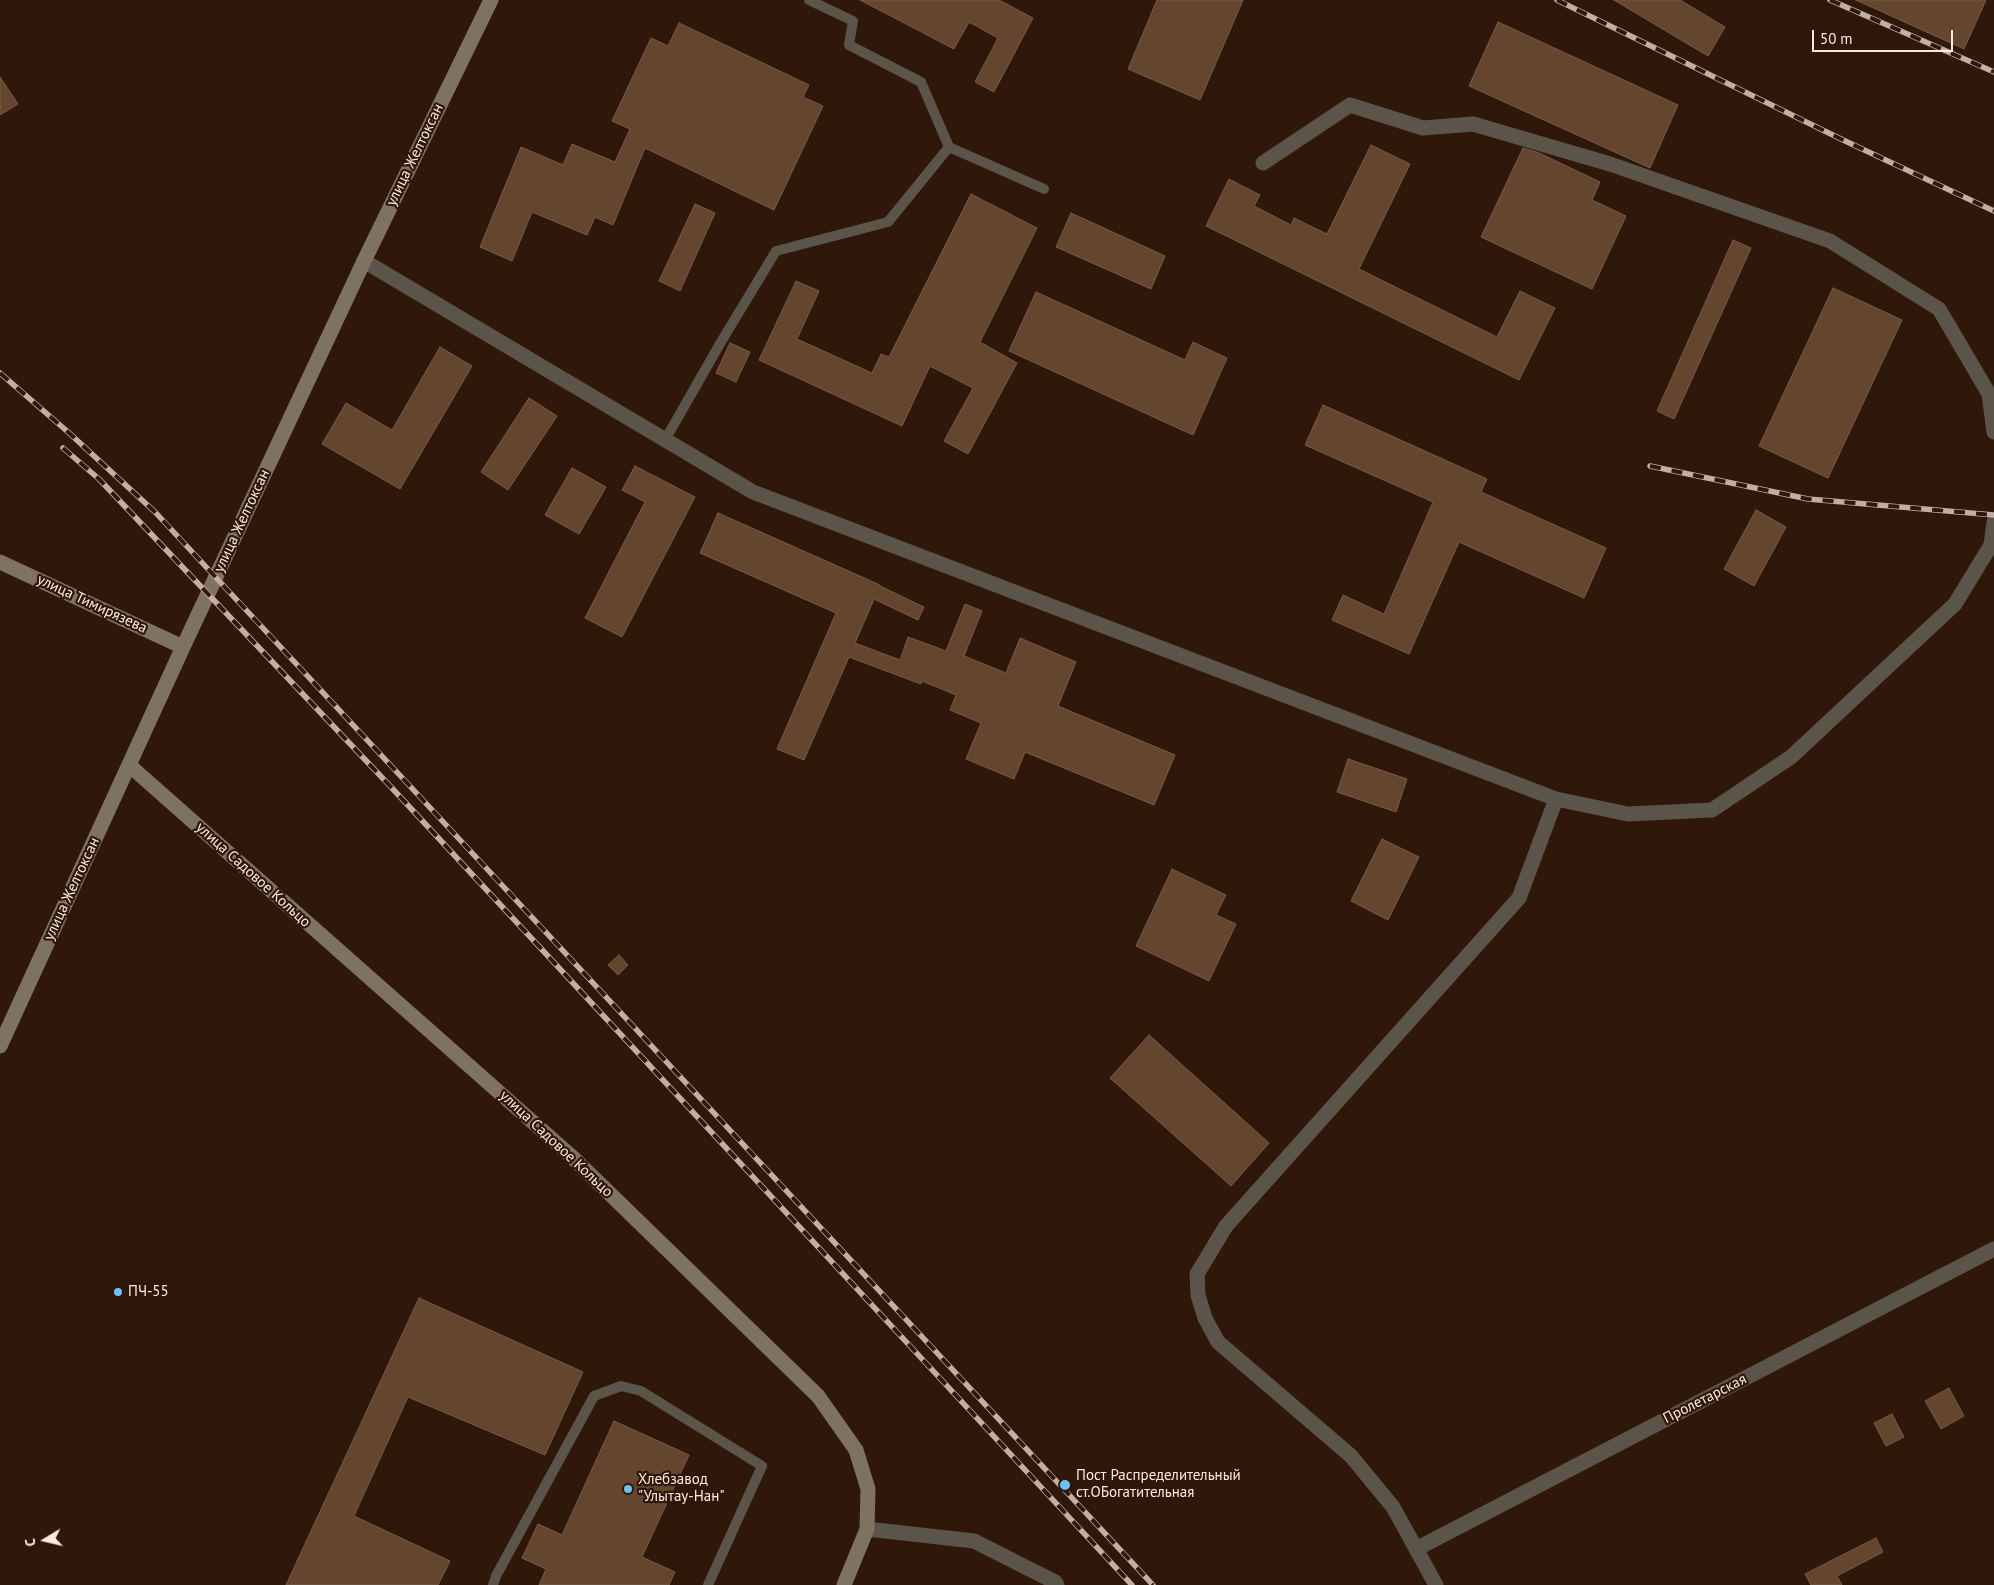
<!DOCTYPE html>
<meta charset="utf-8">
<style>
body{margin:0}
#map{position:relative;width:1994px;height:1585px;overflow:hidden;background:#2f170a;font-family:"PT Sans",sans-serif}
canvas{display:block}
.north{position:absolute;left:20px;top:1515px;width:50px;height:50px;-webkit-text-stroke:4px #2f170a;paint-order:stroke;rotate:261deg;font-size:14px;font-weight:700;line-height:20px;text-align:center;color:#fceae1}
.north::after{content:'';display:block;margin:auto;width:18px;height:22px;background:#fceae1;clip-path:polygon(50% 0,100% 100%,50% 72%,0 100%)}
.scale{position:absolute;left:1812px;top:30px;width:141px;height:22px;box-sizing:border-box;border:2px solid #fceae1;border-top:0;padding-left:6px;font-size:15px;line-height:18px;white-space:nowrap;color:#fceae1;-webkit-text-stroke:4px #2f170a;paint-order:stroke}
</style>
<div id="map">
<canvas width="1994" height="1585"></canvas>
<div class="north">С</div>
<div class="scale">50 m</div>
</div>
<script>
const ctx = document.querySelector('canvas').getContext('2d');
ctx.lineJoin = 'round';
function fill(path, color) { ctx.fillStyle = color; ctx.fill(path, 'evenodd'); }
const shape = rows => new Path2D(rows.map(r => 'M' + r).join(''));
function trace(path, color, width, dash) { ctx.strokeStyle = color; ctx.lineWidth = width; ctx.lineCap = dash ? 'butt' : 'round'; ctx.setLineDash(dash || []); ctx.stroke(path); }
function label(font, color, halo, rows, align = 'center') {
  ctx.font = font + ' "PT Sans",sans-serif'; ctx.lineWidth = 4.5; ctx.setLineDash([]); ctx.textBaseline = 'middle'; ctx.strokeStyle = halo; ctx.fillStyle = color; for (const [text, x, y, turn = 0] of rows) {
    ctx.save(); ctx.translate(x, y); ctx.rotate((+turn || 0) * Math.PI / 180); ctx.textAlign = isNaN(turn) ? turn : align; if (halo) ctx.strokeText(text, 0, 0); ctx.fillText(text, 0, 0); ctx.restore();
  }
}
const building = shape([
 [860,0,999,0,1033,18,994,92,975,82,998,38,969,22,954,49,860,0],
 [1157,0,1243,0,1200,100,1128,69,1157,0],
 [1614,0,1680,0,1725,27,1708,56,1614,0],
 [1856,0,1986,0,1964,49,1856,0],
 [1498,22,1678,105,1650,168,1469,86,1498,22],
 [679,23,809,85,803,97,823,106,774,210,645,148,613,225,595,217,587,235,532,212,512,261,480,247,521,147,563,165,572,144,615,162,630,129,612,121,651,38,668,46,679,23],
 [0,77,18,104,0,115,0,77],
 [1371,145,1410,164,1359,269,1497,337,1520,291,1555,308,1519,380,1206,226,1229,179,1260,195,1254,206,1291,225,1294,218,1327,234,1371,145],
 [1523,148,1537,152,1600,182,1592,200,1626,216,1592,289,1481,237,1523,148],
 [971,194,1037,228,980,342,1017,363,968,454,944,441,973,388,930,366,902,426,759,360,796,281,819,291,797,339,872,373,881,354,889,357,971,194],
 [695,204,715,213,680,291,659,281,695,204],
 [1071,213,1165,256,1151,289,1056,247,1071,213],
 [1733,240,1751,248,1674,419,1657,411,1733,240],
 [1833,288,1902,320,1828,478,1759,446,1833,288],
 [1036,292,1185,360,1193,342,1227,358,1193,435,1009,351,1036,292],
 [730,343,750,352,736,382,716,373,730,343],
 [440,347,472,366,400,489,322,444,346,403,392,430,440,347],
 [529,398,557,416,508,490,481,472,529,398],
 [1323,405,1487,479,1481,492,1606,548,1584,598,1459,542,1409,654,1332,620,1343,595,1384,614,1433,502,1305,445,1323,405],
 [635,466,695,497,622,637,585,618,645,502,622,490,635,466],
 [572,468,606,487,579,534,545,515,572,468],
 [1756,510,1786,527,1754,586,1724,569,1756,510],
 [718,513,880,585,880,586,924,607,918,620,874,599,855,643,900,660,908,637,946,651,965,604,982,611,964,656,1006,673,1020,638,1076,662,1058,706,1175,755,1154,805,1025,752,1014,779,966,759,981,723,950,710,956,695,922,681,921,684,849,657,804,760,777,749,836,613,700,553,718,513],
 [1348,759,1407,779,1396,812,1337,792,1348,759],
 [1382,839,1419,857,1388,920,1351,901,1382,839],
 [1172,869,1226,895,1216,915,1236,924,1209,981,1136,946,1172,869],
 [619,955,628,965,618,975,608,965,619,955],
 [1149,1035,1269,1143,1231,1186,1110,1078,1149,1035],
 [419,1298,583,1372,545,1455,408,1397,354,1516,450,1561,438,1585,286,1585,419,1298],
 [1949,1388,1964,1416,1941,1429,1925,1401,1949,1388],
 [1892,1414,1904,1437,1886,1446,1874,1423,1892,1414],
 [614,1421,689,1455,642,1557,675,1572,669,1585,539,1585,546,1569,522,1558,538,1524,562,1535,614,1421],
 [1876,1538,1883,1552,1837,1576,1842,1585,1811,1585,1805,1574,1876,1538]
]);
fill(building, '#64462e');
trace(building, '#765c49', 1);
trace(shape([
 [809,0,853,21,849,45,921,82,949,147],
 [665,440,721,342,776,251,888,222,949,147,1044,189],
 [493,1585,496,1576,594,1396,621,1386,641,1391,762,1466,708,1585]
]), '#5b5449', 10);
trace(shape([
 [1263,163,1350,105,1423,128,1473,124,1610,164,1830,241,1939,309,1989,394,1994,432],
 [364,261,753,492,1556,799,1628,814,1712,810,1791,757,1955,604,1991,545,1994,522],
 [867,1529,974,1541,1055,1582,1057,1585],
 [1416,1549,1994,1249],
 [1436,1585,1393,1507,1351,1456,1218,1342,1205,1318,1198,1295,1197,1274,1226,1226,1519,898,1556,799]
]), '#5b5449', 15);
trace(shape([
 [0,562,183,647],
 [129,765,570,1155,818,1396,856,1450,868,1489,867,1529,844,1585],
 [0,1046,183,647,364,261,491,0]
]), '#7e7260', 15);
const rail = shape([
 [1557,0,1841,139,1994,211],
 [1830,0,1994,72],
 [0,373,68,432,155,512,1153,1585],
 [63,448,99,479,391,787,1132,1585],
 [1650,466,1808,499,1994,515]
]);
trace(rail, '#c2afa4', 5.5);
trace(rail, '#2f170a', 4, [11]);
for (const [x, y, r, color] of [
 [118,1292,5,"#6ec2f3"],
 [1065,1485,6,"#6ec2f3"],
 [628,1489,5,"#6ec2f3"]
]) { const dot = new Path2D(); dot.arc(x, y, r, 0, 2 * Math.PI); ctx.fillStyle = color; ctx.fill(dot); trace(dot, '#2f170a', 2); }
label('15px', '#fceae1', '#2f170a', [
 ["улица Желтоксан",415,155,-64],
 ["улица Желтоксан",242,521,-65],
 ["улица Тимирязева",92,604,25],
 ["улица Садовое Кольцо",253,875,42],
 ["улица Желтоксан",72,889,-65],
 ["улица Садовое Кольцо",556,1144,43],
 ["Пролетарская",1705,1399,-27]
]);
label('15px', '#fceae1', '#2f170a', [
 ["ПЧ-55",128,1292],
 ["Пост Распределительный",1076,1476],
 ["ст.ОБогатительная",1076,1493],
 ["Хлебзавод",638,1480],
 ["\"Улытау-Нан\"",638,1497]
], 'left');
</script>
